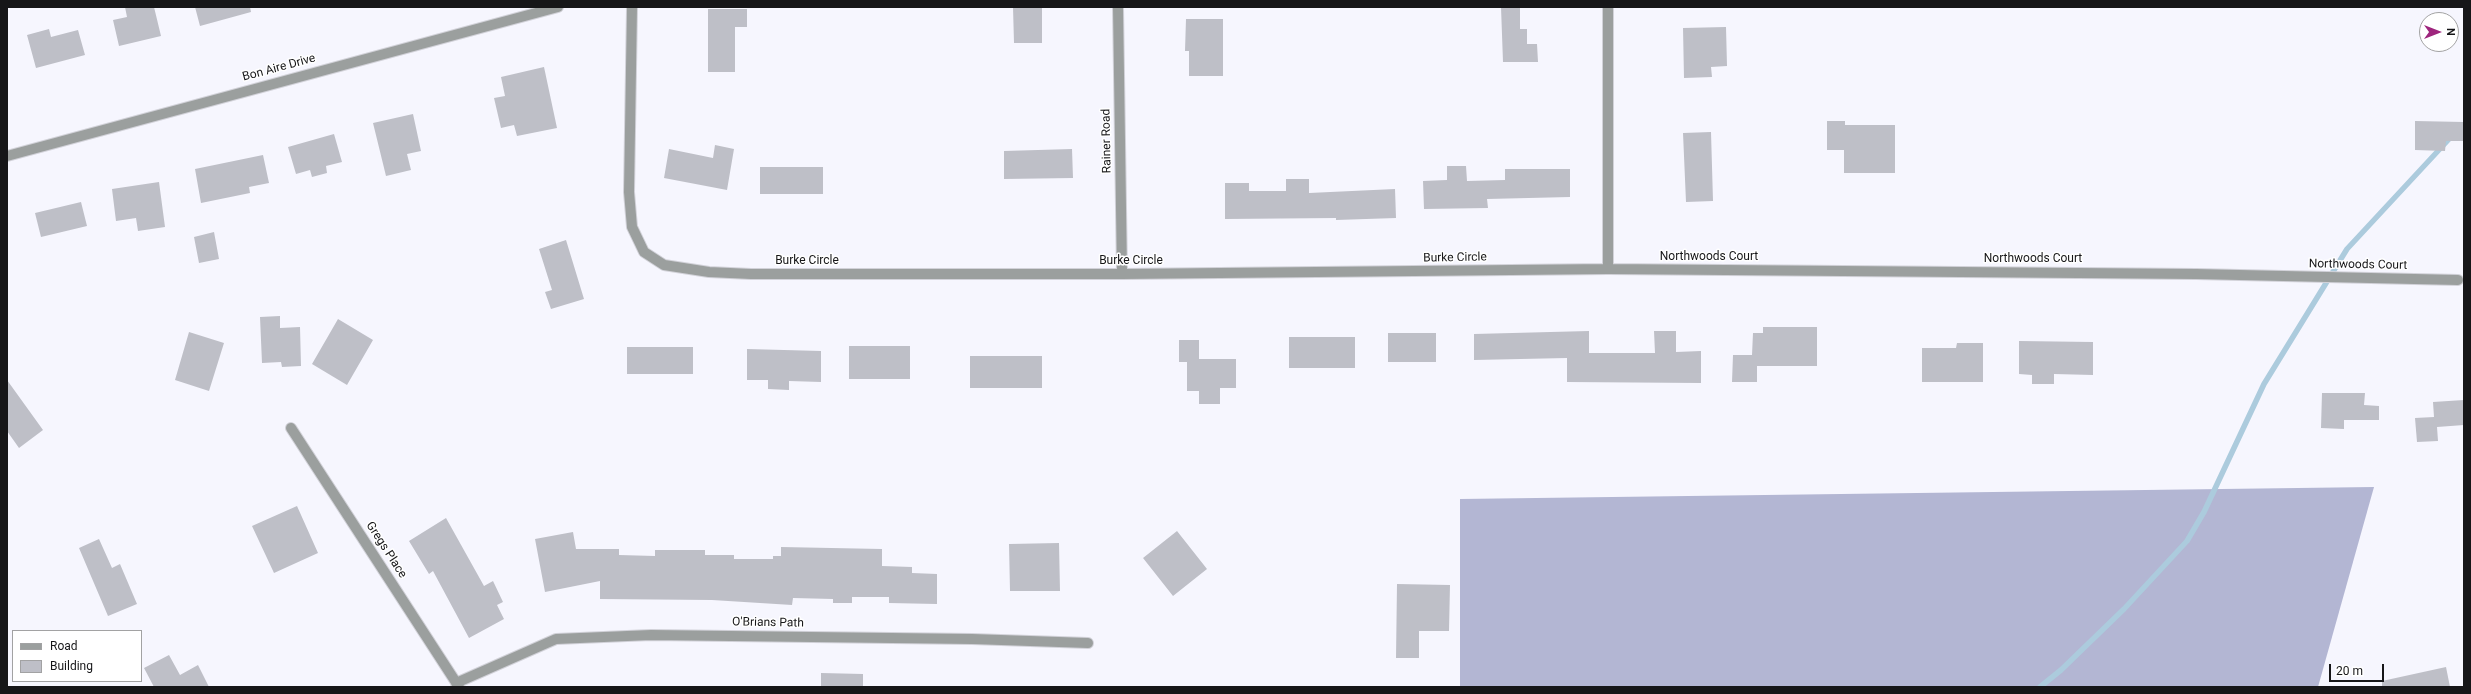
<!DOCTYPE html>
<style>
body{margin:0}
#map{position:relative;width:2471px;height:694px;overflow:hidden;background:#f6f6fe;font-family:Roboto,sans-serif}
canvas{display:block}
.frame{position:absolute;inset:0;border:8px solid #161618;pointer-events:none}
.legend{position:absolute;left:12px;top:630px;width:130px;height:52px;box-sizing:border-box;background:#fff;border:1px solid #a2a2a3;margin:0;padding:5px 7px;list-style:none;font-size:12px;color:#161618}
.legend li{display:flex;align-items:center;gap:8px;height:20px}
.legend b{width:20px;border:1px solid #a2a2a3}
.north{position:absolute;left:2419px;top:12px;width:40px;height:40px;box-sizing:border-box;background:#fff;border:1px solid #a2a2a3;border-radius:50%;rotate:90deg;font-size:11px;font-weight:700;line-height:16px;text-align:center;color:#161618}
.north::after{content:'';display:block;margin:auto;width:14px;height:18px;background:#9e257d;clip-path:polygon(50% 0,100% 100%,50% 72%,0 100%)}
.scale{position:absolute;left:2329px;top:664px;width:55px;height:18px;box-sizing:border-box;border:2px solid #161618;border-top:0;padding-left:5px;font-size:12px;line-height:14px;white-space:nowrap;color:#161618;-webkit-text-stroke:3px #fff;paint-order:stroke}
</style>
<div id="map">
<canvas width="2471" height="694"></canvas>
<div class="frame"></div>
<ul class="legend">
<li><b style="height:5px;background:#9b9f9e"></b>Road</li>
<li><b style="height:11px;background:#bebfc7"></b>Building</li>
</ul>
<div class="north">N</div>
<div class="scale">20 m</div>
</div>
<script>
const ctx = document.querySelector('canvas').getContext('2d');
ctx.lineJoin = 'round';
function fill(path, color) { ctx.fillStyle = color; ctx.fill(path, 'evenodd'); }
const shape = rows => new Path2D(rows.map(r => 'M' + r).join(''));
function trace(path, color, width, dash) { ctx.strokeStyle = color; ctx.lineWidth = width; ctx.lineCap = dash ? 'butt' : 'round'; ctx.setLineDash(dash || []); ctx.stroke(path); }
function label(font, color, halo, rows, align = 'center') {
  ctx.font = font + ' Roboto,sans-serif'; ctx.lineWidth = 3; ctx.setLineDash([]); ctx.textBaseline = 'middle'; ctx.strokeStyle = halo; ctx.fillStyle = color; for (const [text, x, y, turn = 0] of rows) {
    ctx.save(); ctx.translate(x, y); ctx.rotate((+turn || 0) * Math.PI / 180); ctx.textAlign = isNaN(turn) ? turn : align; if (halo) ctx.strokeText(text, 0, 0); ctx.fillText(text, 0, 0); ctx.restore();
  }
}
fill(shape([
 [2374,487,2318,687,1460,687,1460,499]
]), '#b3b6d3');
trace(shape([
 [2040,687,2061,670,2124,609,2187,541,2204,512,2264,384,2347,249,2450,138,2464,128]
]), '#accbdd', 5.5);
fill(shape([
 [125,7,154,7,161,36,119,46,113,20,127,17],
 [195,7,250,7,251,12,200,26],
 [1013,7,1042,7,1042,43,1014,43],
 [1501,7,1520,7,1520,29,1527,29,1527,44,1537,44,1538,62,1503,62],
 [708,9,747,9,747,27,735,27,735,72,708,72],
 [1186,19,1223,19,1223,76,1189,76,1189,51,1185,51],
 [1726,27,1727,66,1711,67,1712,77,1684,78,1683,28],
 [49,29,51,37,78,30,85,55,36,68,27,35],
 [544,67,557,128,517,136,514,125,501,128,494,98,505,96,501,77],
 [413,114,421,151,407,154,411,170,386,176,373,123],
 [1827,121,1845,121,1845,125,1895,125,1895,173,1844,173,1844,150,1827,150],
 [2415,121,2464,122,2464,141,2446,141,2445,151,2415,150],
 [1711,132,1713,201,1686,202,1683,133],
 [334,134,342,162,326,166,327,173,312,177,310,170,296,174,288,147],
 [715,145,734,149,727,190,664,178,669,149,713,158],
 [1072,149,1073,178,1004,179,1004,151],
 [263,155,269,183,249,187,250,193,201,203,195,169],
 [1447,166,1466,166,1467,181,1505,180,1505,169,1570,169,1570,197,1487,199,1488,208,1424,209,1423,181,1447,180],
 [760,167,823,167,823,194,760,194],
 [1286,179,1309,179,1309,193,1395,189,1396,218,1336,220,1336,218,1225,219,1225,183,1249,183,1249,191,1286,191],
 [159,182,165,227,138,231,136,218,116,221,112,189],
 [81,202,87,226,41,237,35,213],
 [214,232,219,259,199,263,194,237],
 [566,240,584,299,551,309,545,292,552,290,539,249],
 [280,316,280,328,300,327,301,366,282,367,281,362,262,363,260,317],
 [338,319,373,340,347,385,312,364],
 [1763,327,1817,327,1817,366,1757,366,1757,382,1732,382,1733,355,1752,355,1753,333,1763,333],
 [1589,331,1589,353,1655,353,1654,331,1676,331,1676,352,1701,351,1701,383,1567,382,1567,358,1474,360,1474,334],
 [189,332,224,343,209,391,175,380],
 [1388,333,1436,333,1436,362,1388,362],
 [1289,337,1355,337,1355,368,1289,368],
 [1179,340,1199,340,1199,359,1236,359,1236,388,1220,388,1220,404,1199,404,1199,391,1187,391,1187,362,1179,362],
 [2019,341,2093,342,2093,375,2054,374,2054,384,2032,384,2032,375,2019,374],
 [1957,343,1983,343,1983,382,1922,382,1922,348,1956,348],
 [849,346,910,346,910,379,849,379],
 [627,347,693,347,693,374,627,374],
 [747,349,821,351,821,382,789,381,789,390,768,389,768,380,747,380],
 [970,356,1042,356,1042,388,970,388],
 [7,380,43,430,19,448,7,431],
 [2322,393,2365,393,2364,405,2379,406,2379,420,2344,420,2344,429,2321,428],
 [2464,400,2464,425,2437,427,2438,441,2417,442,2415,418,2434,417,2433,402],
 [297,506,318,553,274,573,252,526],
 [446,518,484,586,493,581,503,602,497,605,504,619,469,638,433,571,429,574,409,541],
 [1177,531,1207,569,1173,596,1143,558],
 [573,532,576,549,619,549,619,555,655,556,655,550,705,550,705,555,734,555,734,559,773,559,773,556,781,556,781,547,882,549,882,566,912,567,912,573,937,574,937,604,889,603,889,597,852,597,852,603,833,603,833,599,793,598,792,605,712,600,600,599,600,581,545,592,535,539],
 [99,539,112,568,120,564,137,604,108,616,79,548],
 [1059,543,1060,591,1010,591,1009,544],
 [1397,584,1450,585,1449,631,1419,631,1419,658,1396,658],
 [169,655,180,675,198,665,209,687,154,687,144,668],
 [2446,667,2450,687,2382,687,2382,681],
 [821,673,863,674,863,687,821,687]
]), '#bebfc7');
const street = shape([
 [632,7,629,192,632,227,644,252,664,265,709,272,751,274,1122,274,1608,269,2196,274,2458,280],
 [1118,7,1122,274],
 [1608,7,1608,269],
 [7,156,558,7],
 [291,428,459,687],
 [456,683,556,639,651,635,972,639,1088,643]
]);
trace(street, '#d2d2d9', 12);
trace(street, '#9b9f9e', 10);
label('12px', '#161618', '#fff', [
 ["Bon Aire Drive",279,68,-15],
 ["Rainer Road",1107,141,-91],
 ["Northwoods Court",1709,257],
 ["Burke Circle",1455,258,-1],
 ["Northwoods Court",2033,259],
 ["Burke Circle",807,261],
 ["Burke Circle",1131,261],
 ["Northwoods Court",2358,265,1],
 ["Gregs Place",386,550,57],
 ["O'Brians Path",768,623,1]
]);
</script>
